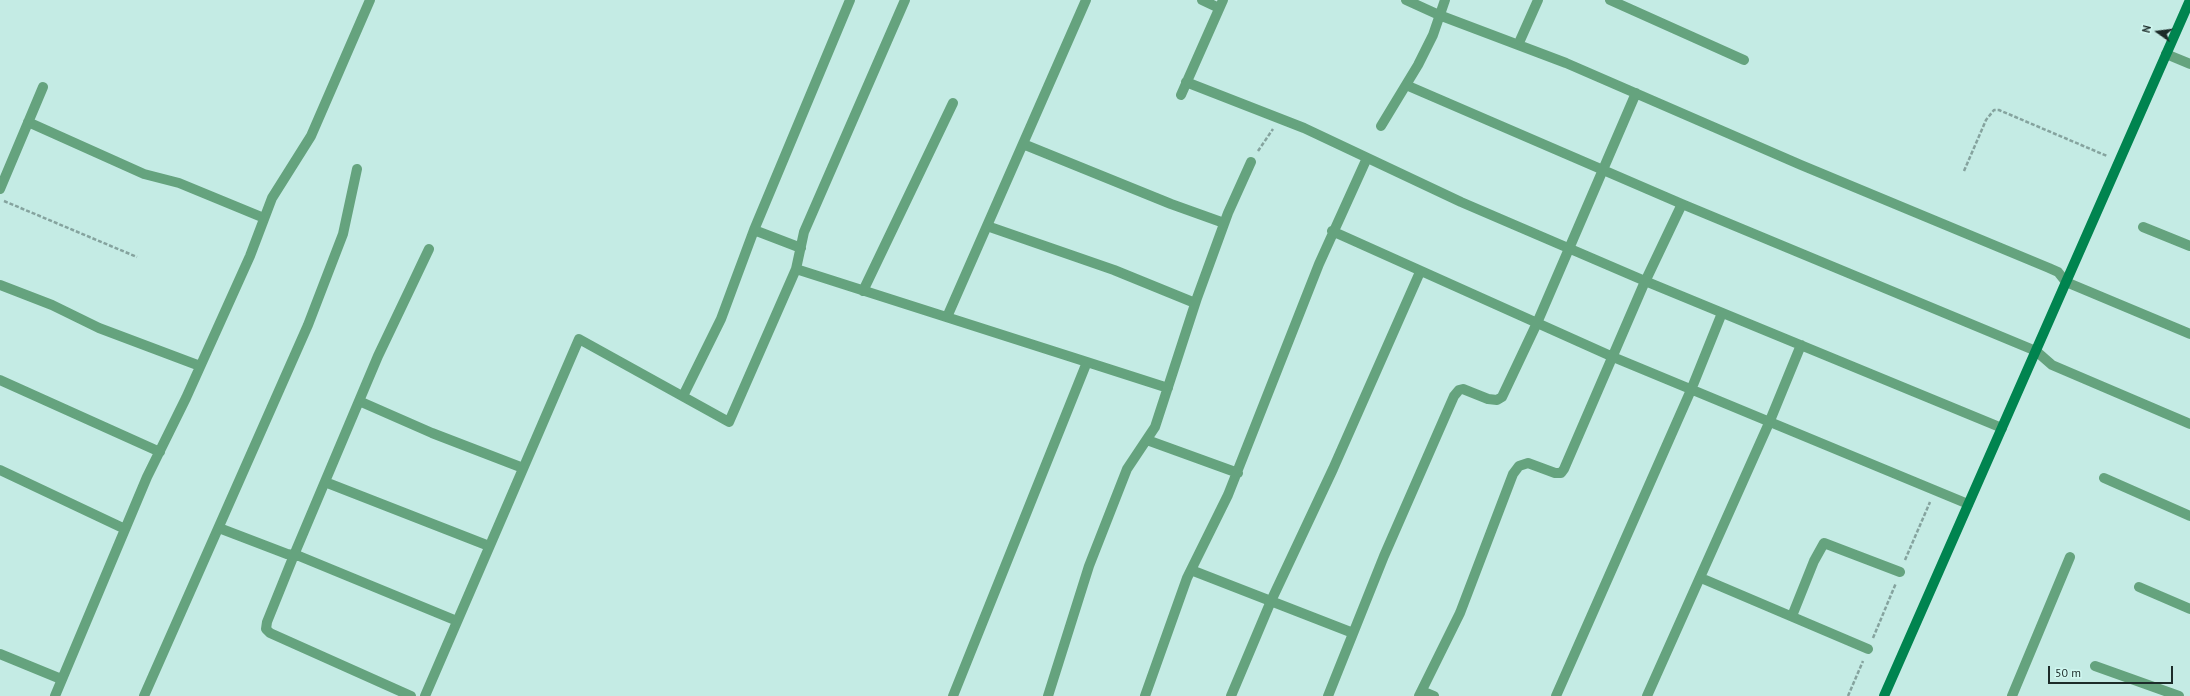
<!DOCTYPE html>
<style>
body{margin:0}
#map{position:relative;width:2190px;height:696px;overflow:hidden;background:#c4ebe4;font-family:"PT Sans",sans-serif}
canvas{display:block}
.north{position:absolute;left:2138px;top:12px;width:40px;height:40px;-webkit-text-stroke:3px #d1f8f1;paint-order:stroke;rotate:284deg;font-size:11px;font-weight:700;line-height:16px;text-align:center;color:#1c2b29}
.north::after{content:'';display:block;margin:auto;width:14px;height:18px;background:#1c2b29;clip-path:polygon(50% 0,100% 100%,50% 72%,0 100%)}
.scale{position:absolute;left:2048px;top:666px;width:125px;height:18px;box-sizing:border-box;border:2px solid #1c2b29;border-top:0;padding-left:5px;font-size:12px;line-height:14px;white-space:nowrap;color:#1c2b29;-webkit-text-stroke:3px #d1f8f1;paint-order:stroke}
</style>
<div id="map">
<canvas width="2190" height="696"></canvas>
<div class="north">N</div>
<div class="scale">50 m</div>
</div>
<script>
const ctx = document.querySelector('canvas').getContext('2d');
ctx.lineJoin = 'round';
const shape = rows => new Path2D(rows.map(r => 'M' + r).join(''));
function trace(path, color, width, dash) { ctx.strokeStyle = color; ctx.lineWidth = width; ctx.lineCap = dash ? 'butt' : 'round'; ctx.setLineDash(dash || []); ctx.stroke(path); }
trace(shape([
 [1258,151,1273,129],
 [1964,171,1986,120,1994,110,1999,110,2107,156],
 [4,201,137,257],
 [1905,560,1930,502],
 [1873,638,1896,583],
 [1848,696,1863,661]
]), '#85a39e', 2.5, [4, 2]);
trace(shape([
 [1202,0,1219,8],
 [1406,0,1439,15,1566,63,1801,165,2049,268,2058,272,2066,282,2190,334],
 [1610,0,1744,60],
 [1518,45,1538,0],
 [2166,54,2190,64],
 [1186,82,1304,128,1461,202,1645,281,2002,428],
 [1406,85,1682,204,2036,351,2052,365,2190,424],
 [1181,95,1223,0],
 [28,122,144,174,179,183,264,218],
 [1381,126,1418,65,1433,35,1445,0],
 [1023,144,1171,204,1224,223],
 [0,189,43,87],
 [987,226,1114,270,1195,303],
 [2143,227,2190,246],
 [754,230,801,248],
 [1332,231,1613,357,1968,504],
 [796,269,804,232,905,0],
 [0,285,52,305,99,328,200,366],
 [863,291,953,103],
 [947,317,1086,0],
 [1087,362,1168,388],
 [0,380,160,452],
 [683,396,721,319,754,230,850,0],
 [359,401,432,433,523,468],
 [1147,440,1238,473],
 [0,470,125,529],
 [2104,478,2190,516],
 [325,482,489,546],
 [219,528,287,554,299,556,457,621],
 [1191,570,1353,633],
 [1701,578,1868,649],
 [2139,587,2190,609],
 [1792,616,1814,561,1824,543,1900,572],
 [0,654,61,679],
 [2095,666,2179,696],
 [1422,691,1434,696],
 [55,696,147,477,186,398,250,256,272,198,311,136,370,0],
 [144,696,308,325,343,234,357,169],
 [411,696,270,633,266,629,267,622,294,555,378,356,429,249],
 [425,696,579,339,729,422,796,269,1087,362,953,696],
 [1048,696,1089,566,1127,469,1155,427,1197,298,1228,213,1251,162],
 [1145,696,1187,578,1228,495,1319,264,1367,158],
 [1231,696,1271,601,1333,469,1420,272],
 [1328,696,1384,556,1454,396,1459,390,1463,389,1488,399,1497,400,1502,397,1537,323,1636,93],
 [1419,696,1460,613,1513,474,1519,466,1528,463,1555,473,1561,473,1564,469,1643,286,1682,204],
 [1556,696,1691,390,1722,313],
 [1647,696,1769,423,1801,345],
 [2012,696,2070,557]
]), '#65a37e', 10);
trace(shape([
 [1884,696,2190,0]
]), '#00844f', 10);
</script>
